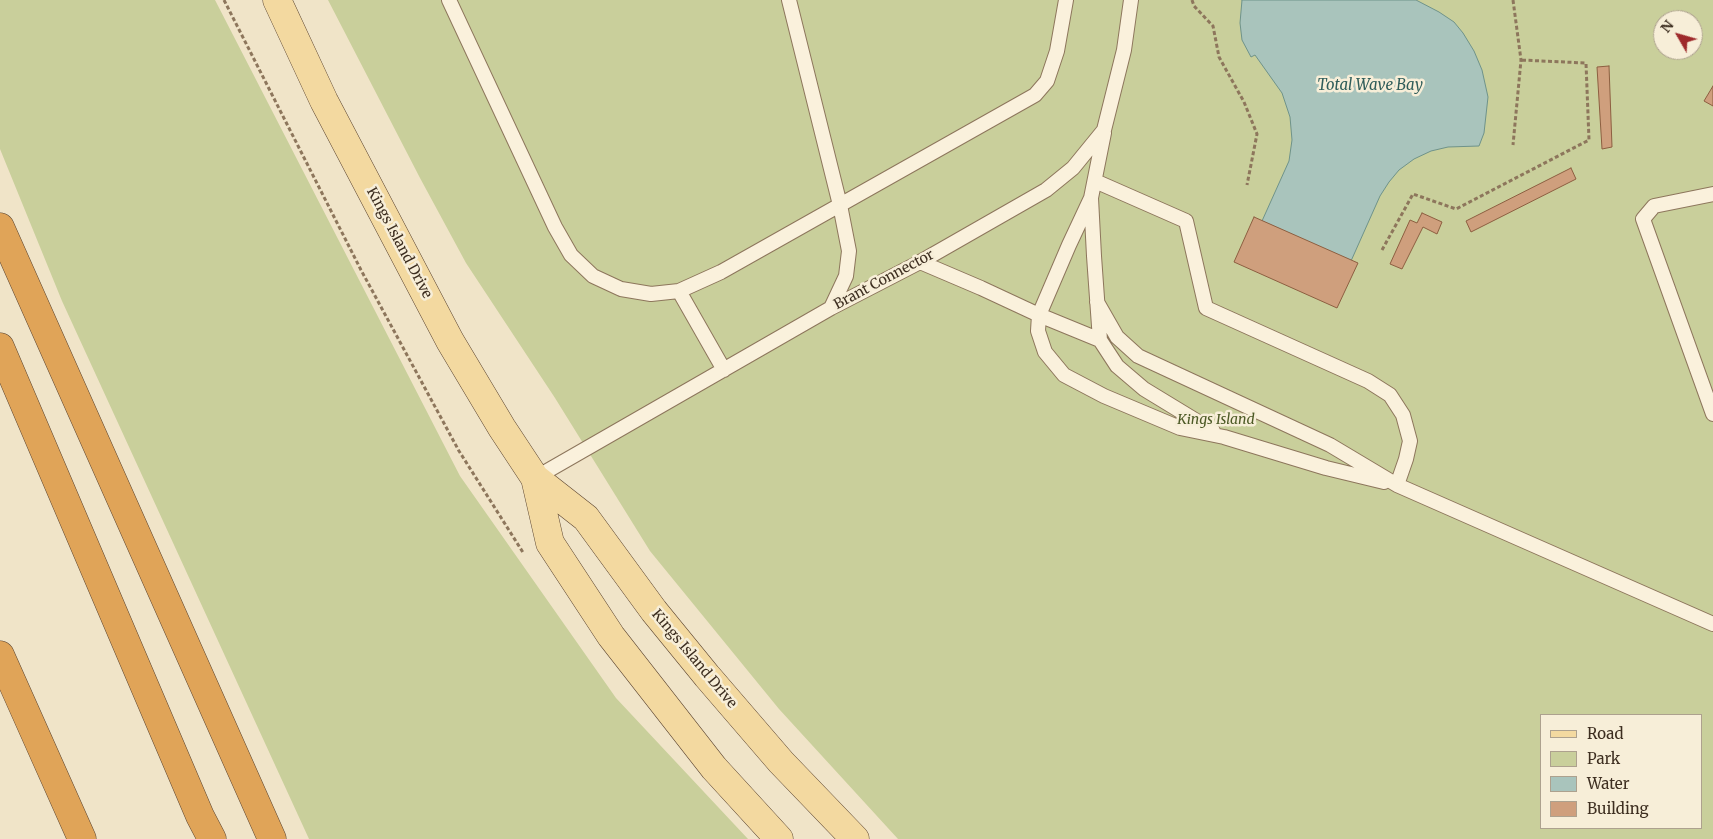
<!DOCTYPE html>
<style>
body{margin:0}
#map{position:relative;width:1713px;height:839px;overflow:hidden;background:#f0e4c8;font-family:Merriweather,serif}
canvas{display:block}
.legend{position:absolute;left:1540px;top:714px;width:162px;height:115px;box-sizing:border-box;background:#f7eed8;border:1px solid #ada18e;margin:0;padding:6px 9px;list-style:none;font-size:15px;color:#3d2e20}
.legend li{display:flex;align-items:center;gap:10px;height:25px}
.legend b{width:25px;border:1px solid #ada18e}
.north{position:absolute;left:1653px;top:10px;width:50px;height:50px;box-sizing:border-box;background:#f7eed8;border:1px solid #ada18e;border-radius:50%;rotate:308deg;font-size:14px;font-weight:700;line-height:20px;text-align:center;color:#3d2e20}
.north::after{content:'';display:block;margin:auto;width:18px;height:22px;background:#9e2a2b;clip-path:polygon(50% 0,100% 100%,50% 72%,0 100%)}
</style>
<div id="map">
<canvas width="1713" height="839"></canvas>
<ul class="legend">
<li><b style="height:6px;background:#f3d9a0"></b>Road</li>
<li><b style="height:14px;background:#c9cf9b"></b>Park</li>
<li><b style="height:14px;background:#a9c4bc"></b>Water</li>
<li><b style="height:14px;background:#cf9f7d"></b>Building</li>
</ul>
<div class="north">N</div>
</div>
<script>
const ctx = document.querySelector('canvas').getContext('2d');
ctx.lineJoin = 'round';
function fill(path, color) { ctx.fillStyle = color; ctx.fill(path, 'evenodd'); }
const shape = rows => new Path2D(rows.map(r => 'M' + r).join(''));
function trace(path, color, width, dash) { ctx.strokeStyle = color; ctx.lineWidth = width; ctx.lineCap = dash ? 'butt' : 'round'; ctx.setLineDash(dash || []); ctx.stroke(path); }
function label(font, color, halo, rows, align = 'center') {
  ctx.font = font + ' Merriweather,serif'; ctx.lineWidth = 5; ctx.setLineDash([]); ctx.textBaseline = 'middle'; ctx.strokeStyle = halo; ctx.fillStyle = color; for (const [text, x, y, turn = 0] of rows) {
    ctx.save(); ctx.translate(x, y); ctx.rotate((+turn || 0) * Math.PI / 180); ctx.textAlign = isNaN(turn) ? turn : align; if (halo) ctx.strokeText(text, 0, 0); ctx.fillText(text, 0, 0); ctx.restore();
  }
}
fill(shape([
 [0,0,215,0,460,476,616,698,748,839,309,839,62,301,0,149],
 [328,0,1713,0,1713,839,898,839,779,709,650,551,555,398,466,263,420,178],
 [1663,20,1693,20,1693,50,1663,50],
 [1542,715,1702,715,1702,828,1542,828]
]), '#c9cf9b');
const water = shape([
 [1242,0,1416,0,1439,12,1454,22,1463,33,1474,51,1482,70,1488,97,1484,133,1479,146,1448,147,1431,151,1414,159,1399,170,1389,182,1380,196,1351,261,1262,221,1289,161,1292,140,1290,117,1282,93,1255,55,1251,57,1242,40,1240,23,1242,0]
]);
fill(water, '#a9c4bc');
trace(water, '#6f938a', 1);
const building = shape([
 [1609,66,1612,147,1602,149,1597,67,1609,66],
 [1713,86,1713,106,1704,101,1713,86],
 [1571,168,1576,179,1471,232,1466,221,1571,168],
 [1422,213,1442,222,1437,234,1423,227,1402,269,1390,264,1410,220,1417,223,1422,213],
 [1254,217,1358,263,1337,308,1234,262,1254,217]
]);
fill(building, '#cf9f7d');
trace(building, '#8d5f41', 1);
const service = shape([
 [449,0,555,227,571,255,593,276,621,289,651,294,679,291,721,272,1035,95,1047,81,1057,51,1066,0],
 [789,0,840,205,849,251,846,276,831,308],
 [1104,133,1091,198,1094,256,1100,340,1117,366,1144,389,1213,431],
 [1095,181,1186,221,1206,308,1368,381,1390,395,1403,415,1410,441,1406,459,1397,485],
 [1713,194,1654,206,1643,219,1713,414],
 [1091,198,1069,245,1039,315,1038,331,1045,352,1064,375,1104,396,1180,428,1224,437,1326,468,1384,482],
 [920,262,981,288,1039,315,1100,340],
 [679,291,724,370],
 [1097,302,1117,337,1138,356,1330,445,1397,485,1713,624],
 [535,478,831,308,920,262,1046,190,1073,168,1104,130,1124,50,1131,0]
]);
const primary = shape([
 [277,0,324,101,450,341,502,428,535,478,586,518,654,611,707,676,781,762,855,839],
 [535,478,550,543,611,636,714,768,779,839]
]);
const motorway = shape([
 [0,227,272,839],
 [0,347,200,816,212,839],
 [0,655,82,839]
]);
trace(service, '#8d765c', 16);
trace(primary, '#5b4430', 29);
trace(motorway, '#5b4430', 29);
trace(shape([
 [224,0,361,270,459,451,524,554],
 [1192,0,1194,6,1213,26,1219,57,1244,102,1257,134,1247,185],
 [1513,0,1521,60,1513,145],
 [1382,250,1413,194,1456,209,1589,140,1586,63,1521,60]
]), '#8d765c', 3, [4, 2.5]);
trace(service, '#faf1dc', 14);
trace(primary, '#f3d9a0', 28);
trace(motorway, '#e0a458', 28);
label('14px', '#3d2e20', '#f7eed8', [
 ["Kings Island Drive",399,243,62],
 ["Brant Connector",884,280,-28],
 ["Kings Island Drive",694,659,50]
]);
label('italic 14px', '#4d5a26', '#f7eed8', [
 ["Kings Island",1216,420]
]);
label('italic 15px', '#2f5d5a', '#f7eed8', [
 ["Total Wave Bay",1370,86]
]);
</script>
